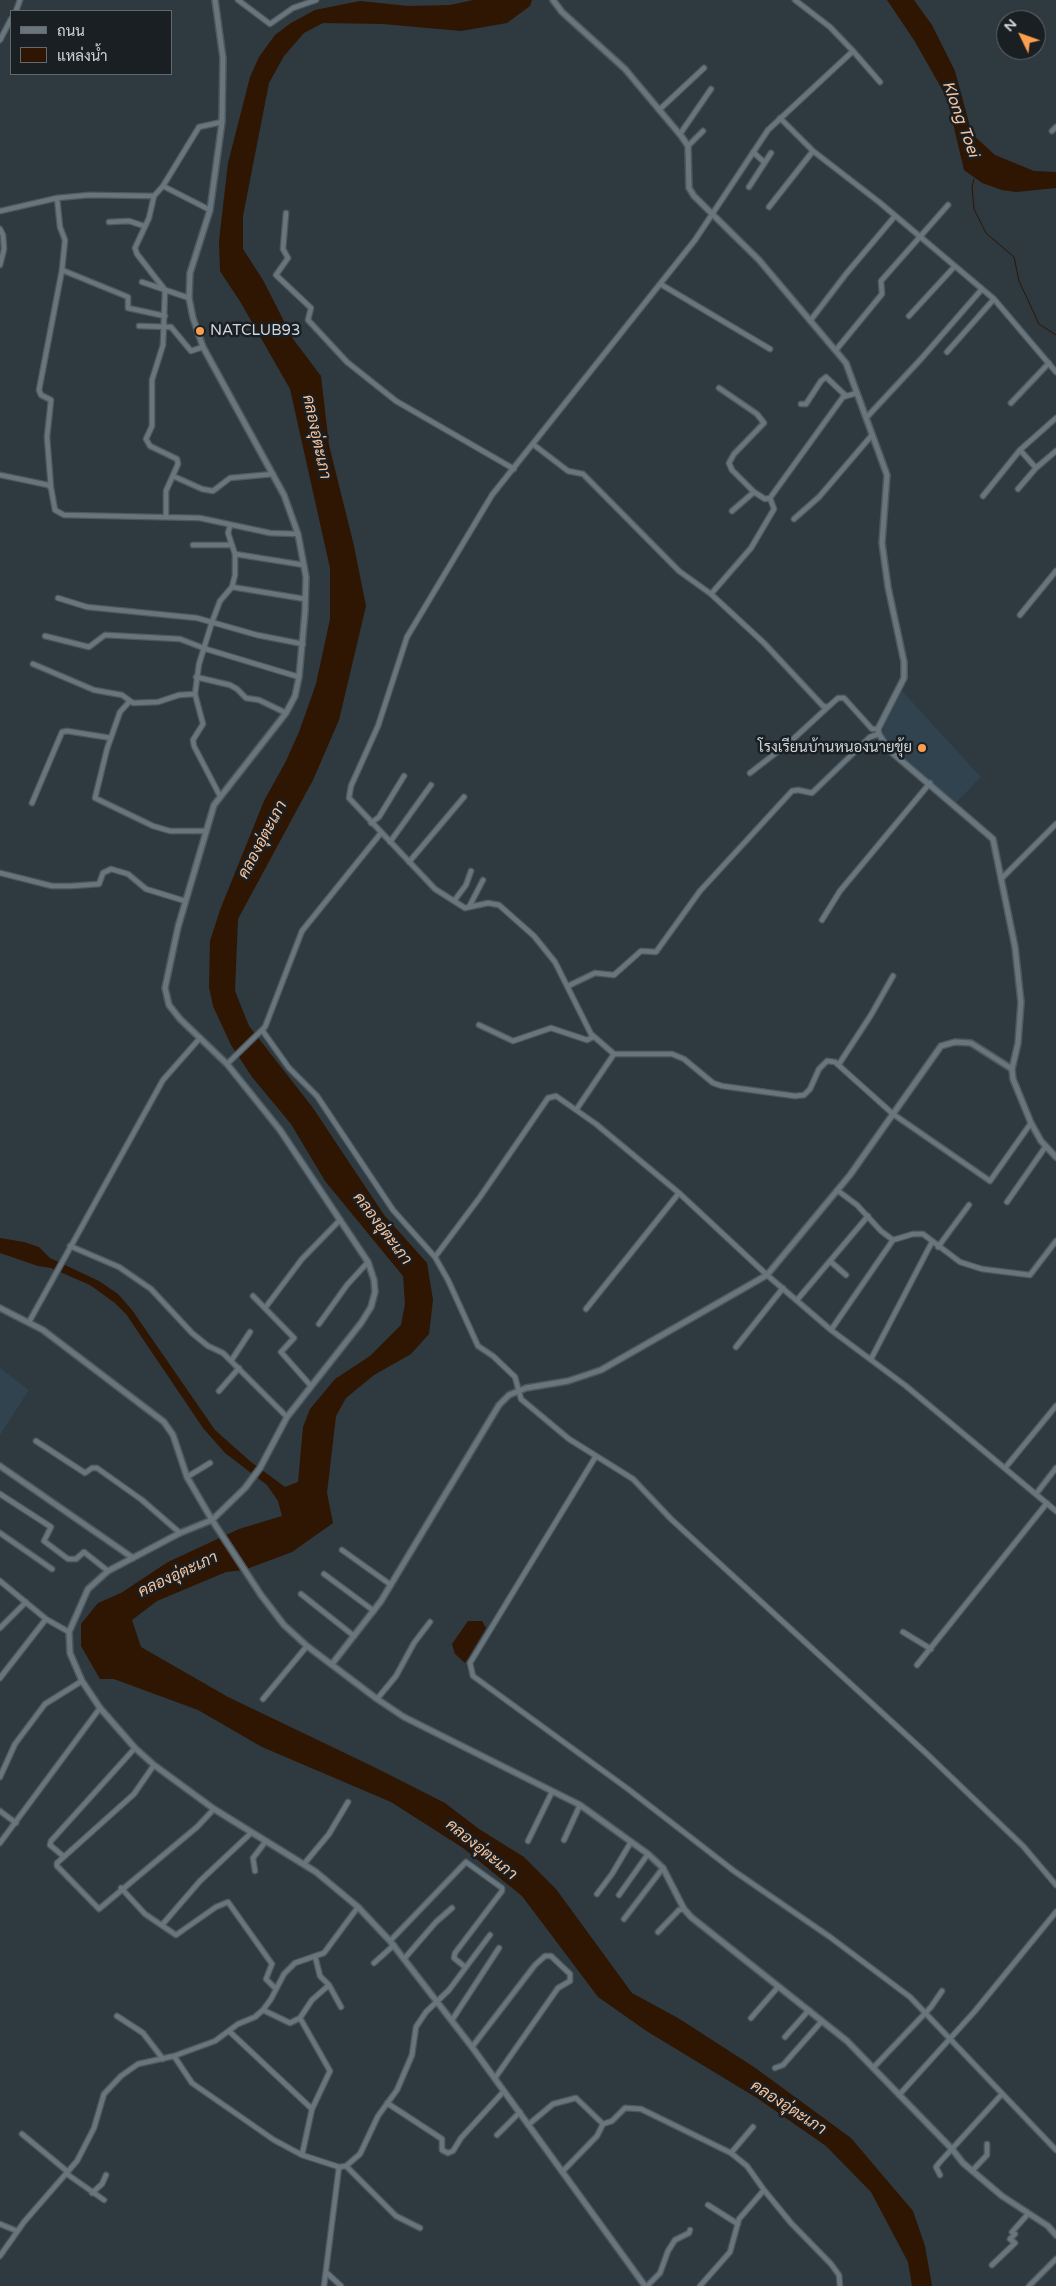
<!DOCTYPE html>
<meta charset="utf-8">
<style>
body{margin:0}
#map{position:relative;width:1056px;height:2286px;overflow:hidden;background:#2e3940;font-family:"Varela Round",Sarabun,sans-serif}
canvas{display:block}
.legend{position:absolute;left:10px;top:10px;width:162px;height:65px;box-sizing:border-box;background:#1a1f23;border:1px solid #63696d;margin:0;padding:6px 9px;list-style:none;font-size:15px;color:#d0d7db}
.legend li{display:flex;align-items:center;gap:10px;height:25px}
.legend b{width:25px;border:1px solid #63696d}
.north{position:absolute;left:996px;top:10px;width:50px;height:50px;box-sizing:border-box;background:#1a1f23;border:1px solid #63696d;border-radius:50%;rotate:312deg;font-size:14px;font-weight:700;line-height:20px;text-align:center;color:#d0d7db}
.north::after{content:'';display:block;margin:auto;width:18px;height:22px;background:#fb9e50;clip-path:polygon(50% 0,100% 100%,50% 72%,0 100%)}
</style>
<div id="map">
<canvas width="1056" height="2286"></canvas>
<ul class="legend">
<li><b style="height:6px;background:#68757d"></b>ถนน</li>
<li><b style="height:14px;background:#2e1602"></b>แหล่งน้ำ</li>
</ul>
<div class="north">N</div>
</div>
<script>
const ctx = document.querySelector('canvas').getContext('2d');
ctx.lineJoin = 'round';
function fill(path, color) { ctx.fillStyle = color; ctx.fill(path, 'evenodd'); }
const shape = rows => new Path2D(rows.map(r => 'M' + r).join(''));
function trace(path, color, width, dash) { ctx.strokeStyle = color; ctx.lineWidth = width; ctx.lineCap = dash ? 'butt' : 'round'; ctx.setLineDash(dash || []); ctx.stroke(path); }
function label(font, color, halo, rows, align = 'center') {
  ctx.font = font + ' "Varela Round",Sarabun,sans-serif'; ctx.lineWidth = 5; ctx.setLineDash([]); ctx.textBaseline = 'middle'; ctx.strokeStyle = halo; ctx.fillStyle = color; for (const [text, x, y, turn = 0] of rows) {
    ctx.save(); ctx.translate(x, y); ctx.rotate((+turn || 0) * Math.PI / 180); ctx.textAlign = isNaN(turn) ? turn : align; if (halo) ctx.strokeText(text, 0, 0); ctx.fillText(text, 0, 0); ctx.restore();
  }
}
fill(shape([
 [902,691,981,777,955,804,893,753,886,743,883,736,884,727],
 [0,1368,29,1390,0,1435]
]), '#31434e');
fill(shape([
 [473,0,532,0,530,6,507,23,461,31,383,24,323,23,304,33,284,56,269,83,243,216,243,249,263,280,293,339,321,376,329,445,354,546,366,606,339,720,313,780,238,919,235,991,249,1026,313,1108,384,1215,427,1263,433,1300,429,1334,411,1354,374,1375,346,1398,336,1416,327,1493,333,1523,292,1552,244,1570,226,1572,157,1601,132,1620,141,1647,228,1697,374,1767,445,1803,479,1829,524,1857,556,1889,632,1993,678,2018,754,2067,851,2138,913,2211,925,2246,932,2286,912,2286,908,2262,871,2192,826,2146,757,2098,648,2032,598,1997,522,1896,463,1848,391,1802,262,1747,198,1710,114,1679,100,1679,81,1646,81,1624,98,1603,121,1593,168,1562,239,1529,282,1516,278,1501,267,1485,225,1453,203,1428,126,1314,115,1303,90,1285,51,1268,38,1266,0,1253,0,1238,24,1242,39,1247,50,1258,99,1281,118,1294,132,1310,215,1430,251,1462,285,1487,298,1482,303,1427,310,1409,335,1379,370,1356,401,1325,405,1304,403,1276,325,1181,291,1124,252,1077,231,1045,213,1006,209,987,210,941,220,910,264,801,286,761,299,732,316,684,330,619,330,568,290,389,241,303,220,271,219,241,228,163,250,77,259,57,275,35,291,23,315,10,360,1,408,6,450,5],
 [887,0,914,0,932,25,955,71,972,134,995,155,1034,171,1056,172,1056,188,1016,192,1002,190,982,183,964,170,947,98,914,40],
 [468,1621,482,1621,486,1628,465,1663,455,1654,452,1644]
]), '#2e1602');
trace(shape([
 [974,179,972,187,974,209,986,233,1014,257,1019,281,1039,324,1056,335]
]), '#2e1602', 1);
const minor = shape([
 [238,0,270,24,293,8,316,0],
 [795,0,830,27,853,51,768,130,695,240,492,495,407,637,378,726,351,786,349,798,435,889,465,908,488,903,499,905,534,936,555,962,591,1034,614,1054,672,1054,684,1059,713,1083,722,1086,795,1096,804,1095,810,1089,819,1069,827,1061,835,1062,893,1114,990,1181,1031,1123],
 [16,11,20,0],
 [0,40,11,19],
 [853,51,880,82],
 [659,110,704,68],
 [780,118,813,151,879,202,994,299,1056,372],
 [1052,131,1056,127],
 [680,134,711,89],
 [688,146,703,131],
 [753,152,764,162],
 [163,186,199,127,222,122],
 [749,187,771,153],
 [57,198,60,227,65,240,62,270,128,297,128,308,165,316],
 [769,207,813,151],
 [0,211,57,198,89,195,154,196],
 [286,213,283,249,288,258,276,275,311,308,308,320,347,362,396,401,514,469],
 [109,222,129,221,144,226],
 [0,229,3,235,4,249,0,265],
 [142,282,189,298],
 [662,285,770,349],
 [909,316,955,266],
 [810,321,846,274,895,216],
 [139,326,171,327,191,351,203,347],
 [836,350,882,294,881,281,948,205],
 [947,352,994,299],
 [719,388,757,414,764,423,734,454,729,463,732,470,754,492],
 [1011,403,1049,363],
 [801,404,806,404,821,381,826,377,846,396],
 [866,418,921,359,982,289],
 [534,445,568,471,583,474,679,571,711,594,764,643,823,706,828,707,838,698,844,698,872,729,878,729],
 [1020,450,1036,468],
 [0,475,48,485,51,488,55,510,64,515,200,518,270,533,298,534],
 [173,476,202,489,213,491,230,478,273,474],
 [51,488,47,437,51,400,41,395,39,390,62,270],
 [1018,489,1036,468,1056,451],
 [983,496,1020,450,1056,418],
 [732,511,754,492,765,499,770,498],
 [166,516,166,491,178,464,177,459,150,446,146,439,152,426,152,380,163,345,165,290,137,254,135,248,149,218,154,196,163,186,210,210],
 [794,519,819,497,872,435],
 [193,545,232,545],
 [235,554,304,565],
 [232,587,305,599],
 [711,594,751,548,774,509,770,498,843,397,857,393],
 [58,598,87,607,197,618,257,635,303,644],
 [1020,615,1056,571],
 [45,636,89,647,105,635,180,639,206,649,299,677],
 [33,664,94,690,122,695,133,703,158,702,179,695,195,694],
 [196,677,230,685,237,689,246,698,259,700,286,713],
 [130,701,120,712,107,749,95,798,153,826,170,831,205,831],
 [750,773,790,742,828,707],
 [220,796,194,746,193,740,203,724,195,694,199,664,212,622,220,601,232,587,235,575,235,554,228,533,230,526],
 [32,803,62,732,67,731,111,738],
 [371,823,379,817,404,776],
 [390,842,431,785],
 [409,862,464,797],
 [0,873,52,886,71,886,99,884,103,873,111,869,128,874,146,889,185,901],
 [1001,879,1056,824],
 [454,901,466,885,471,871],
 [469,907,483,880],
 [822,920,840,891,930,783],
 [568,986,595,973,614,975,641,951,656,952,700,891,792,791,798,790,812,793,870,737,879,734],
 [479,1025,513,1041,551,1028,587,1040,593,1037],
 [262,1030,289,1068,317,1096,393,1210,435,1257,448,1280,478,1346,493,1356,515,1377,521,1399,569,1439,633,1479,671,1519,927,1754,1023,1846,1056,1885],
 [614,1054,576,1110,596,1124,679,1193],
 [227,1064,265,1027,302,931,381,833],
 [839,1064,871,1015,893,976],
 [837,1190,857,1205,881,1231,893,1240,913,1234,923,1234,960,1262,982,1269,1030,1275,1056,1241],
 [1007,1202,1046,1146],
 [70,1246,119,1267,151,1289,192,1333,208,1346,223,1353,287,1417],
 [938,1247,969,1205],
 [435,1257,480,1197,548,1098,556,1096,576,1110],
 [831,1262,846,1275],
 [253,1296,294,1338,281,1352,311,1386],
 [797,1300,868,1216],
 [265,1308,302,1259,339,1221],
 [586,1309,679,1193,767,1275,831,1330,906,1386,1056,1511],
 [29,1322,163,1080,200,1038],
 [319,1324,347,1285,368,1262],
 [831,1330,893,1240],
 [736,1347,783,1288],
 [871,1359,932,1242],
 [231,1361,250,1332],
 [219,1391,239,1368],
 [36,1441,85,1473,92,1468,97,1468,142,1500,180,1533],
 [596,1456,470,1663,473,1676,628,1789,734,1871,830,1937,910,1997,1056,2150],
 [1005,1468,1056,1406],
 [187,1477,210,1463],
 [0,1494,51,1527,44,1541,68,1559,76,1559,84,1552,108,1571],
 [1036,1494,1056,1468],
 [0,1533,52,1569],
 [342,1550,391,1585],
 [324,1574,374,1611],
 [0,1581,46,1619,69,1632],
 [301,1594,354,1636],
 [0,1628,26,1602],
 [903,1632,931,1649],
 [917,1665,1047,1503],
 [0,1678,46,1619],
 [263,1699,307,1646],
 [377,1699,396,1676,414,1643,430,1622],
 [154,1765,134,1794,57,1863,57,1866,99,1909,197,1827,214,1809],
 [0,1777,15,1744,45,1704,82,1681],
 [0,1811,16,1823],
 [564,1840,580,1805],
 [528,1841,552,1792],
 [0,1843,100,1708],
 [63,1856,50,1845,51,1841,135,1748],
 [304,1864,329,1834,348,1802],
 [255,1871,253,1858,266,1841],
 [121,1888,145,1914,176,1935,216,1907,228,1902,272,1964,266,1979,275,1988],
 [597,1894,612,1874,631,1842],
 [619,1895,648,1854],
 [624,1919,663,1868],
 [162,1925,200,1881,251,1833],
 [658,1932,679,1910,684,1909],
 [390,1941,466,1862,502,1888,502,1891,455,1953,454,1958,465,1967],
 [315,1956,320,1976,329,1985,341,2007],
 [404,1959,436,1922,452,1908],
 [374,1963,394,1945],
 [263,2010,290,2023,300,2018,312,2000,329,1985],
 [117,2016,143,2033,163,2059],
 [300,2018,330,2071,312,2109],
 [751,2018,778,1987],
 [452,2020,499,1948],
 [229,2031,312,2109,302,2155],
 [785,2037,809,2010],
 [472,2047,535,1965,545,1956,551,1956,570,1974,570,1981,558,1988,495,2078],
 [174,2056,192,2083,274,2140,302,2155,339,2167,346,2166,360,2154,378,2116,397,2090,412,2055,416,2027,426,2012,449,1990,490,1935],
 [775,2068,783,2065,822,2021],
 [873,2068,931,2007,942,1991],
 [899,2095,975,2011,1056,1912],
 [387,2103,442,2139,442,2150,448,2153,453,2151,461,2138,504,2091],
 [528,2125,553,2104,576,2098,603,2124,612,2121,625,2108,641,2109,731,2153,747,2166,764,2190,791,2223,831,2264,839,2275,840,2286],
 [22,2134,68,2172],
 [497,2135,520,2112],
 [731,2153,753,2127],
 [346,2166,396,2216,420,2228],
 [972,2171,987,2155,987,2144],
 [562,2172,597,2136,603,2124],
 [67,2174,104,2200],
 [940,2175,936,2167,940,2162,1002,2094],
 [92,2193,102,2184,106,2175],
 [708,2205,738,2224],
 [0,2224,17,2231],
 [0,2256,24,2222,77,2161,94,2128,104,2094,121,2076,138,2064,174,2056,215,2041,238,2024,255,2017,263,2010,271,1999,284,1974,295,1963,324,1953,358,1907],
 [992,2265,1015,2243,1010,2239,1015,2234,1012,2232,1028,2214],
 [327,2273,341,2286],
 [324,2286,339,2167],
 [647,2286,660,2273,668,2251,675,2240,689,2233,690,2230],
 [700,2286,730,2252,739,2219,764,2190],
 [1029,2286,1056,2259]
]);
const tertiary = shape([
 [553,0,562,12,625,69,682,137,688,146,689,188,694,196,759,260,846,363,887,475,882,543,888,587,904,662,904,678,878,729,879,734,889,750,993,839,1015,947,1021,1002,1018,1043,1012,1069],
 [0,1308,43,1330,164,1422,173,1435,187,1477,212,1520,245,1488,260,1468,287,1417,361,1323,371,1307,375,1292,374,1280,368,1262,280,1130,227,1064,180,1019,169,1005,165,988,178,927,214,805,286,713,295,696,299,677,305,612,306,577,298,534,284,495,203,347,193,318,189,298,190,273,210,210,222,122,223,58,215,0],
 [0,1466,133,1558],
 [332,1664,381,1601,499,1405,509,1395,526,1388,568,1381,601,1370,767,1275,850,1175,941,1046,955,1042,971,1043,1012,1069,1013,1079,1031,1123,1041,1141,1056,1157],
 [645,2286,472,2047,390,1941,358,1907,316,1872,214,1809,154,1765,135,1748,100,1708,82,1681,70,1653,69,1632,88,1589,108,1571,180,1533,212,1520,261,1595,284,1625,307,1646,377,1699,404,1717,580,1805,648,1854,663,1868,684,1909,691,1917,847,2041,952,2149,963,2163,1002,2196,1048,2226,1056,2235]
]);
trace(minor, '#4d575d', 7);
trace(tertiary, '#4d575d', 8);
trace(minor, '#68757d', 4.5);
trace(tertiary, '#68757d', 5);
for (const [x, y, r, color] of [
 [200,331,5,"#fb9e50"],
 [922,748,5,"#fb9e50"]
]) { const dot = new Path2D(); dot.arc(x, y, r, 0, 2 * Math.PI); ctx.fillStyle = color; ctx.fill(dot); trace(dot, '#1a1f23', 2); }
label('15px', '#d0d7db', '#1a1f23', [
 ["NATCLUB93",210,331],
 ["โรงเรียนบ้านหนองนายขุ้ย",912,748,"right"]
], 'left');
label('italic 16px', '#f9c49c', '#1a1f23', [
 ["Klong Toei",960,119,70],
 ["คลองอุ่ตะเภา",316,437,78],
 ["คลองอุ่ตะเภา",263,840,-62],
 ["คลองอุ่ตะเภา",382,1229,53],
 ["คลองอุ่ตะเภา",178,1575,-25],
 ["คลองอุ่ตะเภา",481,1850,39],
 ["คลองอุ่ตะเภา",788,2108,33]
]);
</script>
